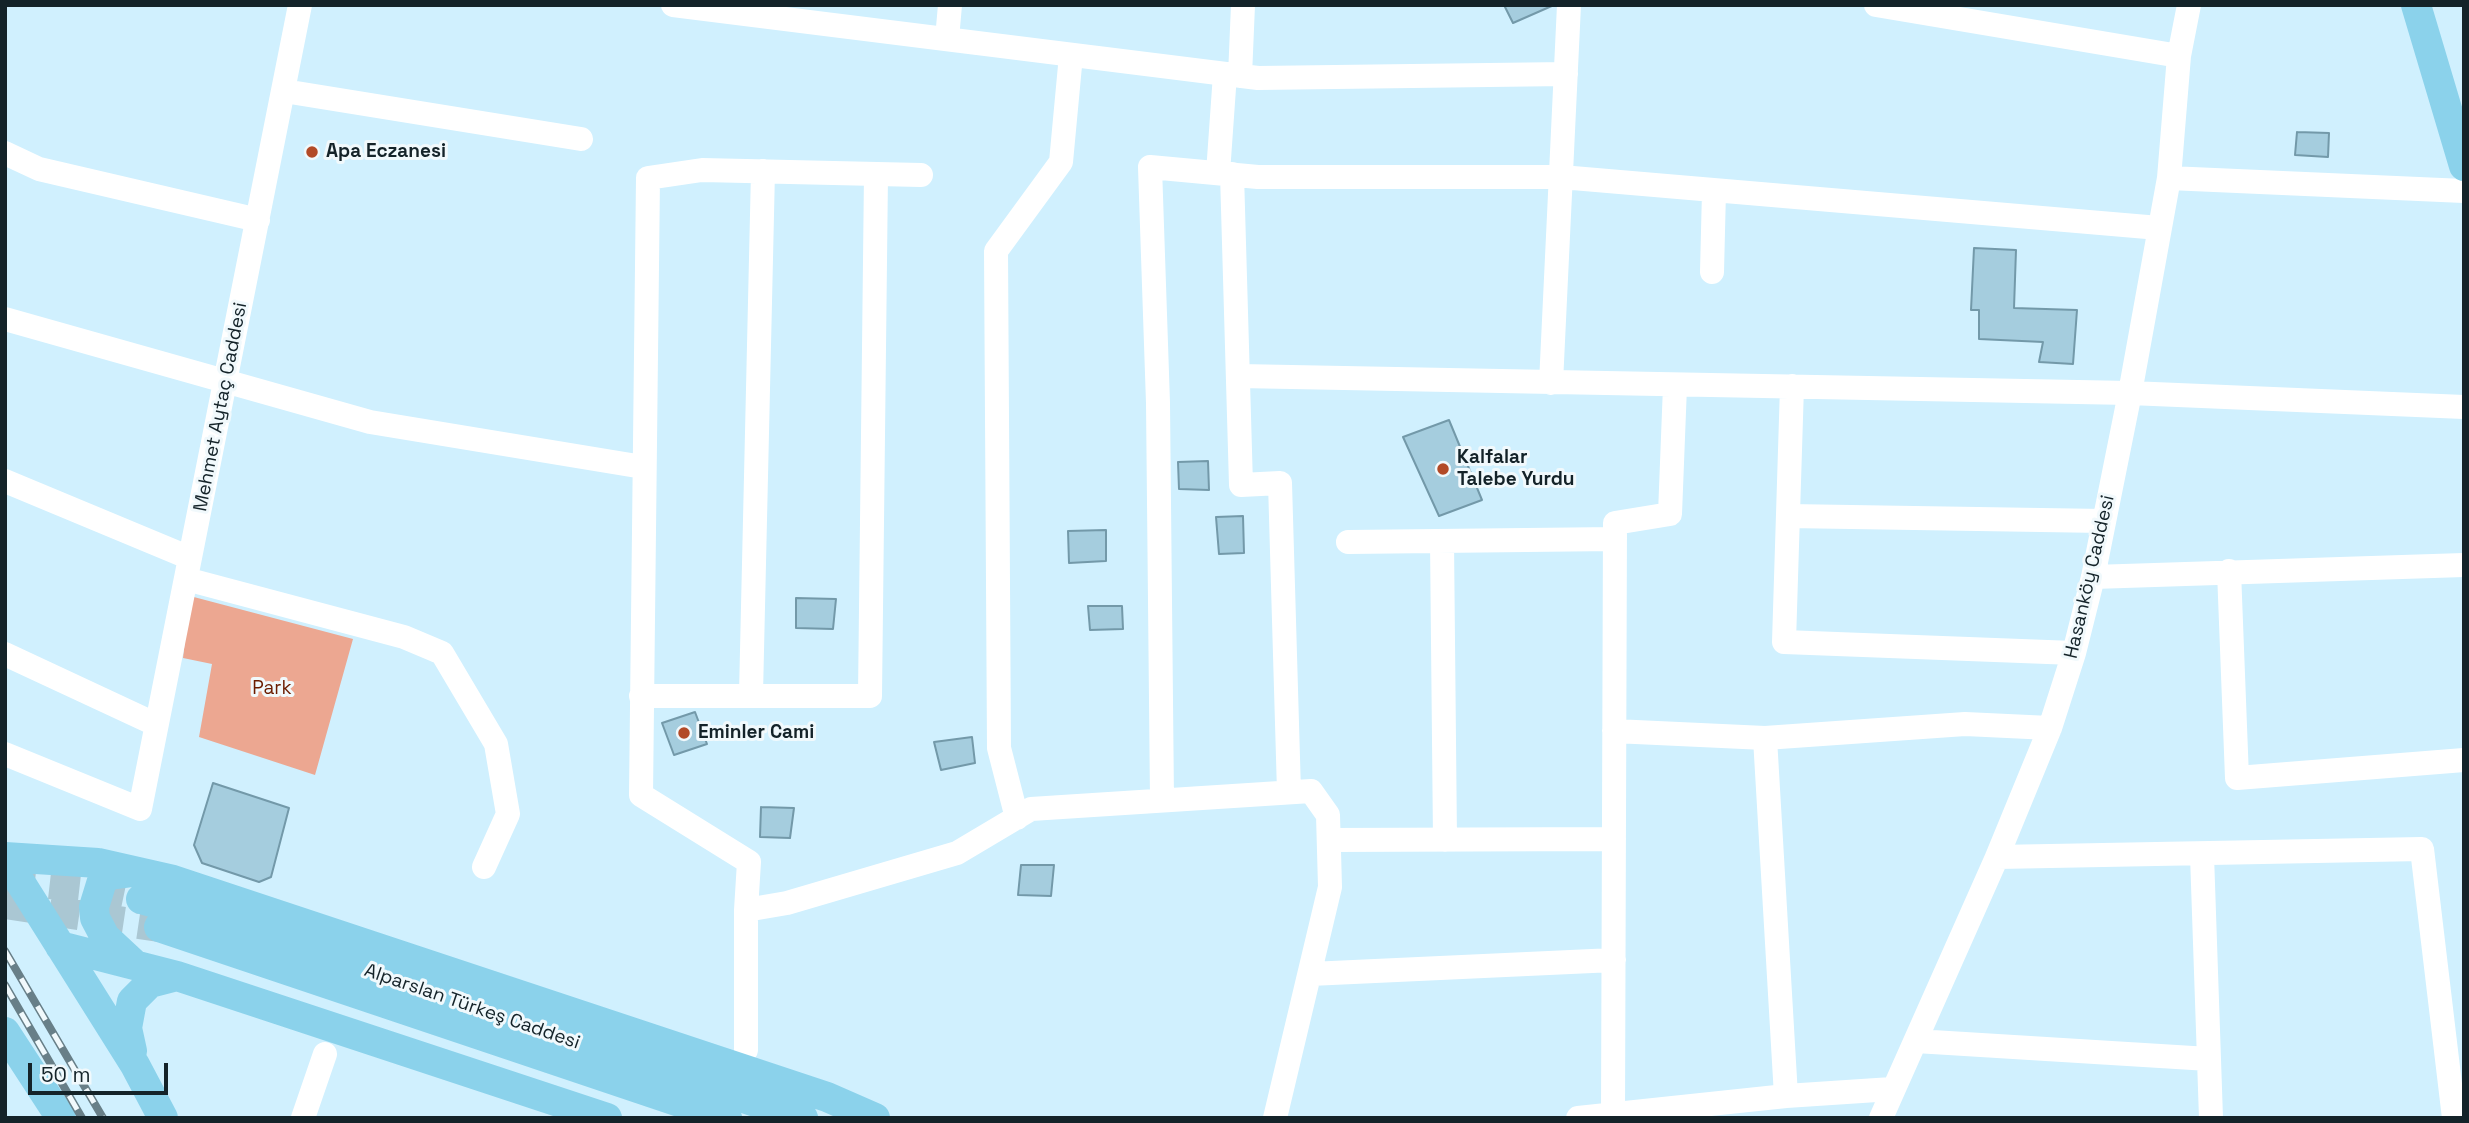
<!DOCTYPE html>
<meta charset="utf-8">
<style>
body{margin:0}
#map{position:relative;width:2469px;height:1123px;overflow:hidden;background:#d0f0fe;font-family:"Space Grotesk",sans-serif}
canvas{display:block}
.frame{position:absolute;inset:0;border:7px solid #142329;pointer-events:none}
.scale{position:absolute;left:28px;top:1063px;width:140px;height:32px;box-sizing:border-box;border:4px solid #142329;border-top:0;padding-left:9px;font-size:21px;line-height:24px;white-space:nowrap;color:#142329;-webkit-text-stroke:5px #f1f9fc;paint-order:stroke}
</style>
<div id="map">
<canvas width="2469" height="1123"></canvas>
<div class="frame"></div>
<div class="scale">50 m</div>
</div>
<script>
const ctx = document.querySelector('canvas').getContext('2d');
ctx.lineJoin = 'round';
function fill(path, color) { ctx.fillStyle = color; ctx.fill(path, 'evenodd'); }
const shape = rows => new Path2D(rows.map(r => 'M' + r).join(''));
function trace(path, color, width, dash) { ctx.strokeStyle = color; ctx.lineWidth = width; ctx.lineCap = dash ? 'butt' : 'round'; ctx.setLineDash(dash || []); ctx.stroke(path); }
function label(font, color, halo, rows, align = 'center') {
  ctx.font = font + ' "Space Grotesk",sans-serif'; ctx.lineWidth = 6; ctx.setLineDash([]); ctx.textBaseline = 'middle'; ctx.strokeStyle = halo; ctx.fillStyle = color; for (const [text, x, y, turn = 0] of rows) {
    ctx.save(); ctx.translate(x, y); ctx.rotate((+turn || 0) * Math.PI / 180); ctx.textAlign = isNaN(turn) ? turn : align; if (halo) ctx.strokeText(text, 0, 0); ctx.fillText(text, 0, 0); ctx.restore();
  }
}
fill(shape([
 [190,596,353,639,315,775,199,737,212,664,183,658]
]), '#eca791');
const building = shape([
 [1504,5,1554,5,1513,23,1504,5],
 [2297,132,2329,133,2328,157,2295,155,2297,132],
 [1974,248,2016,250,2014,308,2077,310,2073,364,2039,362,2043,342,1979,339,1979,310,1971,310,1974,248],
 [1449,420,1482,500,1439,516,1403,437,1449,420],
 [1208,461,1209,490,1179,489,1178,462,1208,461],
 [1243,516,1244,553,1219,554,1216,517,1243,516],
 [1106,530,1106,561,1069,563,1068,531,1106,530],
 [796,598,836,599,833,629,796,628,796,598],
 [1088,606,1122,606,1123,629,1090,630,1088,606],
 [695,712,707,744,674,755,662,723,695,712],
 [972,737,975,763,941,770,934,742,972,737],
 [213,783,289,808,271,877,259,882,202,863,194,845,213,783],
 [761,807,794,808,790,838,760,837,761,807],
 [1021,865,1054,865,1051,896,1018,895,1021,865]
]);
fill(building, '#a5cdde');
trace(building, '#7399a9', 2);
trace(shape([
 [5,879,93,889,141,899],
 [5,904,159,927]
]), '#aac7d3', 30, [30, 15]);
trace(shape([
 [673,5,1258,78,1566,74],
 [1876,5,2179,56],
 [947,39,950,5],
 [1240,76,1243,5],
 [284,91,581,139],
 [5,153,39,169,258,220],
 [1218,173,1225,74],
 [1232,174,1241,485,1280,483,1289,792],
 [2169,178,2464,191],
 [1712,272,1714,191],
 [5,319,370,422,643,467],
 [1239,376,2130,393,2464,407],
 [1551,383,1569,5],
 [1792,386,1784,642,2074,653],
 [5,481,190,558],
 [1788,516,2104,521],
 [1442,541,1445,840],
 [1348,542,1615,539],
 [2229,571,2237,778,2464,760],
 [2093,577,2464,565],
 [186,579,404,637,442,653,496,744,508,814,484,867],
 [5,654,155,724],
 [751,694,763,171],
 [641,696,870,696,876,174],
 [1614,731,1765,738,1965,724,2050,728],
 [1765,738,1786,1096],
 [5,754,140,809,300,5],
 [1162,800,1158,403,1150,167,1258,177,1561,177,2159,228],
 [1017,818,999,748,996,251,1061,162,1071,55],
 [1329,840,1614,839],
 [2202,855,2211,1118],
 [1997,857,2422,849,2454,1118],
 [746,910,749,862,641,795,648,178,702,170,921,175],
 [1310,974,1614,960],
 [1916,1041,2209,1059],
 [746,1050,746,910,787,903,957,853,1031,809,1311,791,1328,815,1330,887,1275,1118],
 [1613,1114,1615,523,1670,514,1675,386],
 [303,1118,325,1054],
 [1578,1118,1786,1096,1892,1089],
 [1881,1118,1997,857,2050,728,2074,653,2093,577,2130,393,2169,178,2179,56,2189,5]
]), '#fff', 24);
trace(shape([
 [2416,5,2464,166],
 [5,857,98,863,173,880,827,1097,875,1118],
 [5,858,135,1065,163,1118],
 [141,899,206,917,803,1118],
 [159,927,727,1118],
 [60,946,177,976,607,1118],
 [133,963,105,937,95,918,94,907,102,881,110,875,133,872],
 [5,1032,61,1118],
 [132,1051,127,1028,132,1001,150,983,177,976]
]), '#8bd2eb', 30);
const rail = shape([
 [5,951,103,1118],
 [5,985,82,1118]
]);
trace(rail, '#687f88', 8);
trace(rail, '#f1f9fc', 5, [16]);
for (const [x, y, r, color] of [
 [312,152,7,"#b24a27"],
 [1443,469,7,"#b24a27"],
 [684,733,7,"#b24a27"]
]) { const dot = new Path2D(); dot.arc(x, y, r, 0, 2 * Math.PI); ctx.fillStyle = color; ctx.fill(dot); trace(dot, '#f1f9fc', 2.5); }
label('bold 19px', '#142329', '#f1f9fc', [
 ["Apa Eczanesi",326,152],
 ["Kalfalar",1457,458],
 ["Talebe Yurdu",1457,480],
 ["Eminler Cami",698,733]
], 'left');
label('19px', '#142329', '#f1f9fc', [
 ["Mehmet Aytaç Caddesi",221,407,-79],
 ["Hasanköy Caddesi",2090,577,-77],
 ["Alparslan Türkeş Caddesi",472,1007,19]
]);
label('19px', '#6b1c00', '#f1f9fc', [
 ["Park",272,689]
]);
</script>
